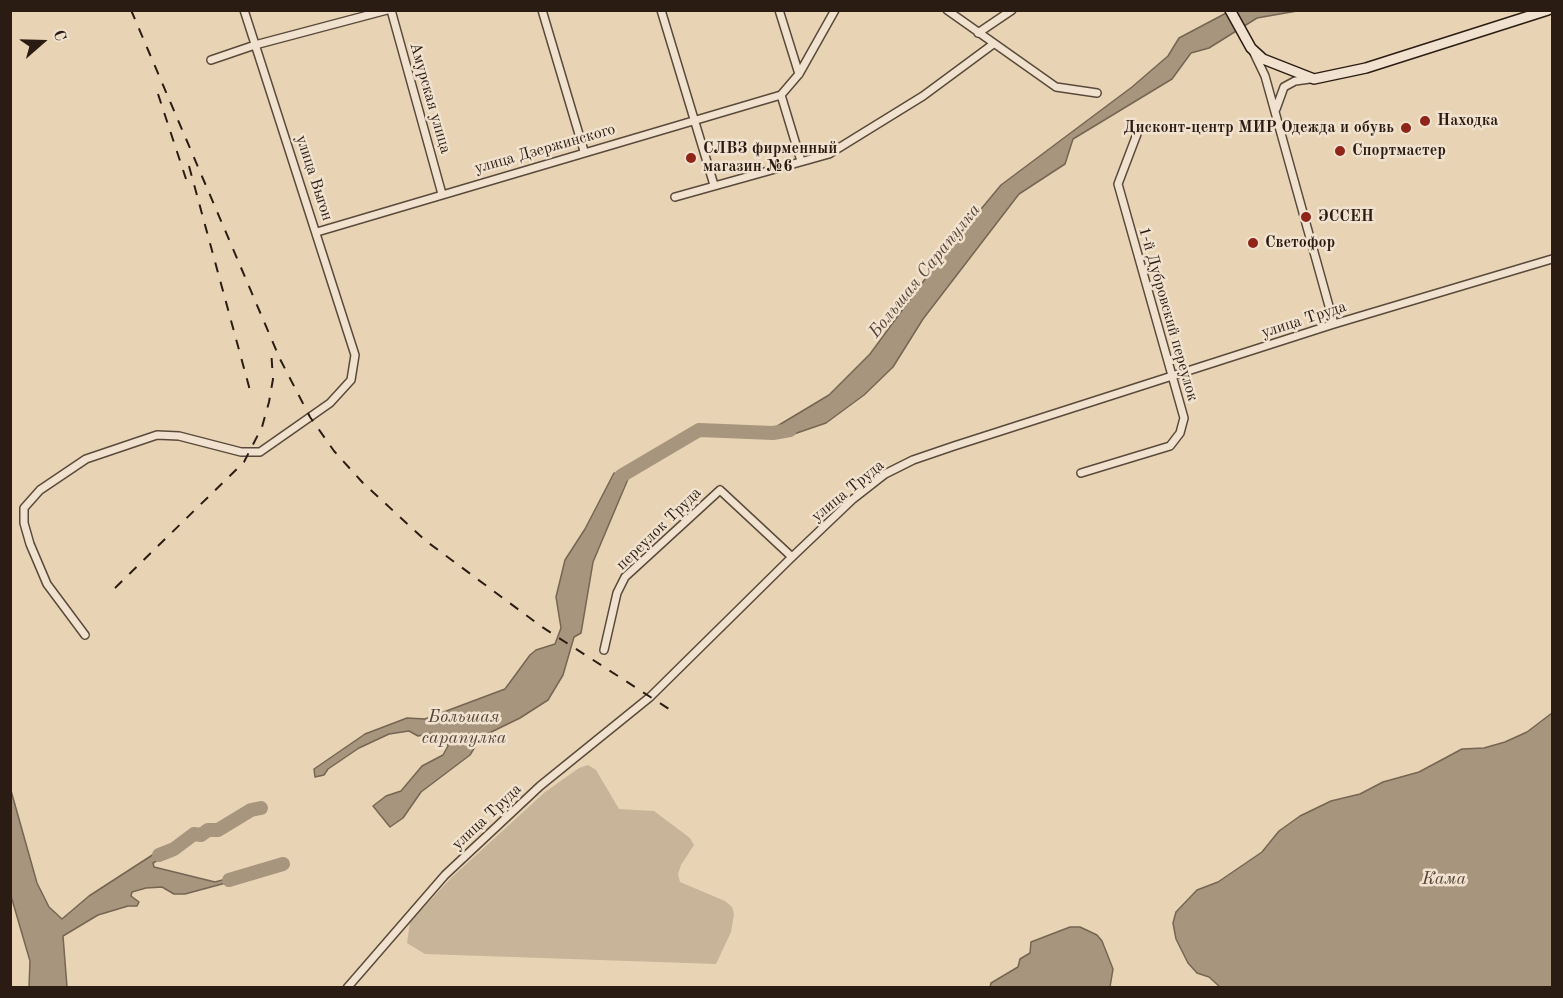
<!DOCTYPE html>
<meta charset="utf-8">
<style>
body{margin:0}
#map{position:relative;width:1563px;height:998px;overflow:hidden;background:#e8d3b4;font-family:"Old Standard TT",serif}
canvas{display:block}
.frame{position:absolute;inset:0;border:12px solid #2b1c13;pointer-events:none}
.north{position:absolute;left:12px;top:12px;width:60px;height:60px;-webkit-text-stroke:4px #f0e2ce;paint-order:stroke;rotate:70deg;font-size:16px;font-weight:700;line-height:24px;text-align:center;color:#2b1c13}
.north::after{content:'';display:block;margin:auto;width:21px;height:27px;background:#2b1c13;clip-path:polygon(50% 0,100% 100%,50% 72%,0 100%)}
</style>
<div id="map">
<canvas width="1563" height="998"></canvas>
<div class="frame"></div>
<div class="north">С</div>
</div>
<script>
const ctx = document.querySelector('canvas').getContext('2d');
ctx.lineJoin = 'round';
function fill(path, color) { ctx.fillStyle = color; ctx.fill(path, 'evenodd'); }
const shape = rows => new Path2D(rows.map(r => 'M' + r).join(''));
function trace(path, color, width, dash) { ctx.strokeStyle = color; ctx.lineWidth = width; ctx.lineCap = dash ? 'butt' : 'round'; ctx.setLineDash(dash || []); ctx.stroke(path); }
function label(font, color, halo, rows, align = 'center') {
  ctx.font = font + ' "Old Standard TT",serif'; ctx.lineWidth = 5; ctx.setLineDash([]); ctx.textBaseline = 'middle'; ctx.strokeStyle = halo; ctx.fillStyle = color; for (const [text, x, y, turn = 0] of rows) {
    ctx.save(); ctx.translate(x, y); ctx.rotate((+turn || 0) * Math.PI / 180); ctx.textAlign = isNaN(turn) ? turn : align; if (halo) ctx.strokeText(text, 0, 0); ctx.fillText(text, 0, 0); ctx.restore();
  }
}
fill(shape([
 [588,765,596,770,619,809,654,811,690,838,694,845,681,865,678,874,680,882,725,901,732,907,734,914,731,932,716,964,425,954,407,943,410,922,451,878,545,792,579,768]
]), '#c8b499');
const water = shape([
 [1230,11,1297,11,1257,18,1209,48,1191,53,1172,79,1073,139,1065,164,1019,194,923,319,893,367,864,395,826,423,791,435,773,435,774,428,829,395,870,354,942,256,1001,185,1132,87,1168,56,1179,38,1230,11],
 [614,473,628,479,593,562,581,633,574,637,563,675,548,700,520,718,481,737,470,755,421,792,403,818,390,827,373,806,386,796,401,791,422,766,443,755,448,746,446,737,433,733,418,736,409,731,389,734,359,748,328,769,324,775,315,777,314,769,365,734,407,718,425,719,505,689,530,655,536,650,555,644,561,628,556,597,565,560,585,529,614,473],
 [1552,713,1552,987,1220,987,1209,977,1197,973,1188,963,1176,939,1173,923,1176,912,1197,890,1218,882,1262,852,1279,831,1300,816,1331,801,1360,794,1383,782,1419,772,1462,749,1484,748,1505,742,1527,732,1552,713],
 [10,787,37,883,49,907,62,919,89,896,157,852,170,848,177,850,153,863,154,867,215,882,245,874,248,877,185,894,174,894,162,887,146,888,132,892,131,896,139,902,137,906,128,906,98,915,63,936,67,987,29,987,30,961,11,896,10,787],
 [1070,927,1080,927,1097,935,1102,941,1113,969,1110,987,990,987,991,983,1018,967,1020,959,1030,953,1031,942,1070,927]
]);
fill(water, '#a8957d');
trace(water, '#766553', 1.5);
trace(shape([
 [614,492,621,476,699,430,773,433,790,430],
 [159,855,174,849,194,834,201,835,208,830,218,830,251,810,261,808],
 [229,880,283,864]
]), '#a8957d', 14);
const minor = shape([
 [391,10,442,194],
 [542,10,584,151],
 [661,10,714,185],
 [779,10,799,74],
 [947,10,1056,87,1097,93],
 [978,33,1012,10],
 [1254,53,1265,76,1334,324],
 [211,60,255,45,387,10],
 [781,95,799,74,835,10],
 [781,95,801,161],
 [1276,109,1284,87,1295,81,1310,79],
 [675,197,829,154,923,96,992,45],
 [317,232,781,95],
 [1081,473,1170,446,1180,433,1184,418,1118,184,1137,134],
 [85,635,47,584,30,544,24,523,24,508,40,490,86,459,157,435,179,436,241,452,260,452,330,403,351,380,355,355,244,10],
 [604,650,617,593,625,577,720,490,792,557],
 [347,988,445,875,540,786,650,697,792,557,853,499,885,474,913,460,954,446,1334,324,1552,259]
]);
const secondary = shape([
 [1230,10,1251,48,1263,59,1314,79,1366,68,1548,10]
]);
trace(minor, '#5a4a3b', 10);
trace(secondary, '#2b1c13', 12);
trace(minor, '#f0e2ce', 7);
trace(secondary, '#f0e2ce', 9);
trace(shape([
 [131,10,280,359,310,417,334,451,363,483,426,541,542,627,669,709],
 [158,94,186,179],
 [189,166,251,394],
 [115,588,244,462,262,427,269,402,273,379,271,349]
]), '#2b1c13', 2, [10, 10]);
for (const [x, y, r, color] of [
 [1425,121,6,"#8f2418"],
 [1406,128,6,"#8f2418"],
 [1340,151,6,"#8f2418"],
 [691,158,6,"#8f2418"],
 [1306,217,6,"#8f2418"],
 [1253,243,6,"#8f2418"]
]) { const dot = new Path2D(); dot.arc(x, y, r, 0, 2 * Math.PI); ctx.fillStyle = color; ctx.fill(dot); trace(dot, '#f0e2ce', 2); }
label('16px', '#2b1c13', '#f0e2ce', [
 ["Амурская улица",430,98,74],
 ["улица Дзержинского",545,149,-16],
 ["улица Выгон",314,178,72],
 ["1-й Дубровский переулок",1168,314,74],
 ["улица Труда",1304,320,-18],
 ["улица Труда",848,491,-39],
 ["переулок Труда",659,529,-44],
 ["улица Труда",487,817,-43]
]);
label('bold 16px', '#2b1c13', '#f0e2ce', [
 ["Находка",1437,121],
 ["Дисконт-центр МИР Одежда и обувь",1394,128,"right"],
 ["СЛВЗ фирменный",703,149],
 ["магазин №6",703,167],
 ["Спортмастер",1352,151],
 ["ЭССЕН",1318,217],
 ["Светофор",1265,243]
], 'left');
label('italic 18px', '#574638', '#f0e2ce', [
 ["Большая Сарапулка",925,271,-51],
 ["Большая",464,717],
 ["сарапулка",464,738],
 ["Кама",1444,879]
]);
</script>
